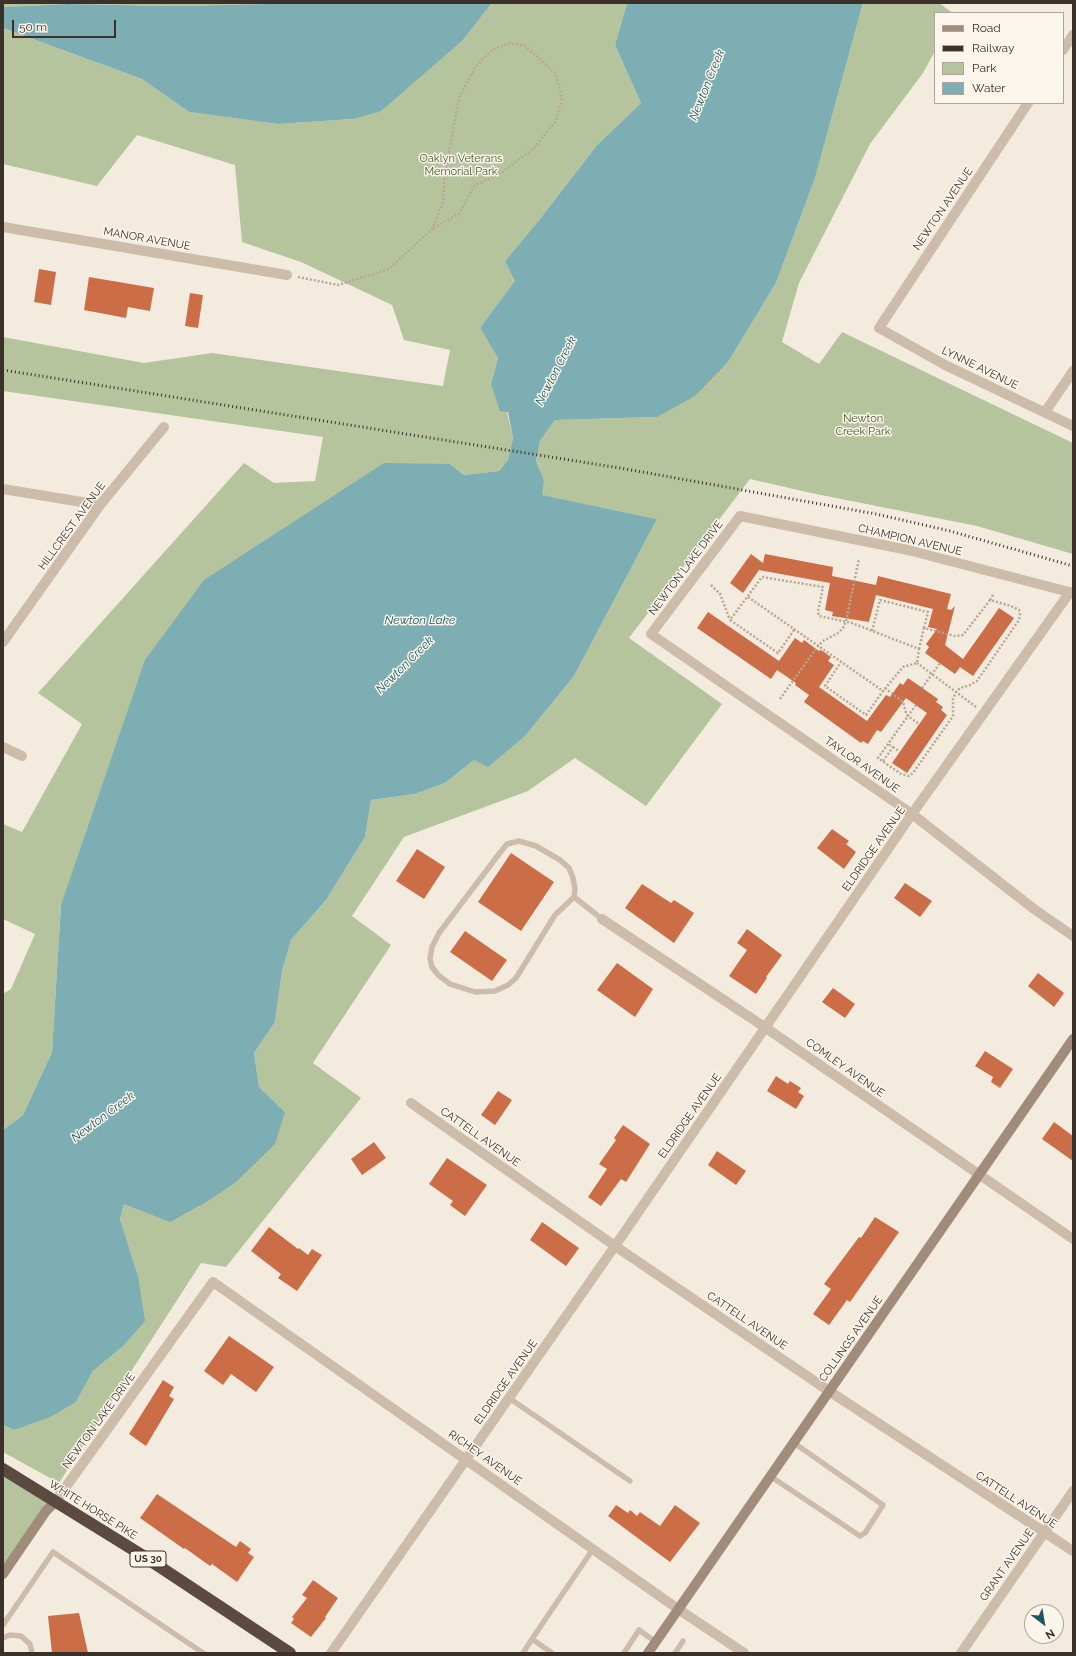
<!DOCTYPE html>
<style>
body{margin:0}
#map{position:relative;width:1076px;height:1656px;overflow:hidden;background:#f4ebdf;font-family:Raleway,sans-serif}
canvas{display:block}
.frame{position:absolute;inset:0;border:4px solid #3b302a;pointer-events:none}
.legend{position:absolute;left:934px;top:12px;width:130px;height:92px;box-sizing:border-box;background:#fbf5ec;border:1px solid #aea69e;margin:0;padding:5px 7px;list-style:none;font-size:12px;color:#3b302a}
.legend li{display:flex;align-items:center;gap:8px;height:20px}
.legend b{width:20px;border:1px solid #aea69e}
.north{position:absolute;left:1024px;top:1604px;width:40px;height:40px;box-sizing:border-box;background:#fbf5ec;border:1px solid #aea69e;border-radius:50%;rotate:149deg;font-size:11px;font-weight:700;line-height:16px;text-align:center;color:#3b302a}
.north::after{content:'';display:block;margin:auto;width:14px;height:18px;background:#1d575f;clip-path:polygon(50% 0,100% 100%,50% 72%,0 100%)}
.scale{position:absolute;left:12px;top:20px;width:104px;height:18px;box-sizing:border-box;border:2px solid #3b302a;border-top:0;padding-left:5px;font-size:12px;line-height:14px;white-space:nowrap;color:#3b302a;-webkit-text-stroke:3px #fbf5ec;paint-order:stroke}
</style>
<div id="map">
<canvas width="1076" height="1656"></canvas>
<div class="frame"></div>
<ul class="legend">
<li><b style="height:5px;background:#a18b7b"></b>Road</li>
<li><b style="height:5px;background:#3b302a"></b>Railway</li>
<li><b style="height:11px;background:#b6c49e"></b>Park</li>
<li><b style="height:11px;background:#7caeb3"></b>Water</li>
</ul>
<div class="north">N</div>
<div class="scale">50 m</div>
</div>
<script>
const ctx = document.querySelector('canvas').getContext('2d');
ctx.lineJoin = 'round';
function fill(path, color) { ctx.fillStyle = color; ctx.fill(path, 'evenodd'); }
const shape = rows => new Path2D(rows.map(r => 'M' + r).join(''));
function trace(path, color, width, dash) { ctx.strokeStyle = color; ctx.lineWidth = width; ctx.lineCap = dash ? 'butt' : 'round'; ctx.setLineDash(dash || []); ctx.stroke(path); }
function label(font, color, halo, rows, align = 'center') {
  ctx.font = font + ' Raleway,sans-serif'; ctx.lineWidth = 3; ctx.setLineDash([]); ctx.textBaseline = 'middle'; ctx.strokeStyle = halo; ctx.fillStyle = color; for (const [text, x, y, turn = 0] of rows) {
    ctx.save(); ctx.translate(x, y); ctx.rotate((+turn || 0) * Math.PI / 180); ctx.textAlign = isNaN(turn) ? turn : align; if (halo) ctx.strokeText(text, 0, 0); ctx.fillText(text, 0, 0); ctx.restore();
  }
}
fill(shape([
 [3,3,271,3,268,4,174,6,67,4,3,7],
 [492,3,627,3,615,45,641,103,597,145,540,219,505,261,516,281,480,328,498,358,491,384,507,412,513,438,508,460,499,471,464,475,450,464,61,905,52,1052,23,1115,3,1130,3,994,11,989,35,934,3,919,3,824,22,832,82,724,38,693,244,463,274,483,315,481,323,437,3,391,3,337,144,363,212,353,443,386,450,350,404,340,392,305,301,262,242,242,235,165,137,135,97,186,3,164,3,28,142,79,189,112,278,124,353,119,463,40],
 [863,3,939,3,953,13,935,13,935,51,923,73,870,144,799,283,782,342,819,364,842,332,1073,443,1073,554,977,526,811,493,750,479,629,638,722,704,646,806,575,758,528,791,404,837,352,916,391,945,313,1063,361,1098,226,1267,201,1263,59,1483,3,1452,3,1425,14,1430,76,1402,93,1371,122,1347,138,1276,120,1219,124,1204,285,1112,259,1087,254,1053,275,1022,282,971,291,940,326,900,365,837,371,800,415,794,445,783,474,760,526,735,574,676,657,519,541,495,544,480,536,461,540,441,555,420,657,417,728,362,776,283,815,178],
 [3,1469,55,1502,3,1577]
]), '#b6c49e');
fill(shape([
 [271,3,492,3,463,40,381,111,353,119,278,124,189,112,142,79,3,28,3,7,67,4,174,6,268,4],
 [627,3,863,3,815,178,776,283,728,362,695,396,657,417,555,420,540,441,536,461,544,480,542,495,657,519,574,676,526,735,488,767,474,760,445,783,415,794,371,800,365,837,326,900,291,940,282,971,275,1022,254,1053,259,1087,285,1112,275,1144,236,1182,208,1201,170,1222,124,1204,120,1219,138,1276,145,1321,122,1347,93,1371,76,1402,50,1417,14,1430,3,1425,3,1130,23,1115,52,1052,61,905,145,660,204,580,384,463,450,464,464,475,499,471,508,460,513,438,508,412,500,411,491,384,498,358,480,328,515,281,505,261,540,219,597,145,641,103,615,45]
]), '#7caeb3');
fill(shape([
 [39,269,56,272,51,305,34,302],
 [89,277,154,288,150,311,128,307,126,318,84,310],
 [190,293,203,295,198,328,185,326],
 [751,554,763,563,765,554,833,567,832,576,876,585,878,576,951,594,947,609,951,610,955,606,945,645,963,659,999,608,1014,618,973,676,960,667,955,674,925,653,929,647,926,644,937,629,928,627,933,609,876,595,869,622,832,616,833,612,825,610,830,583,759,570,743,593,730,583],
 [708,612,779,661,795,638,802,643,804,640,819,651,821,650,831,657,828,661,834,665,819,687,867,721,886,695,890,697,900,683,903,685,908,678,938,699,936,702,943,707,941,710,947,715,907,773,892,763,927,713,906,698,881,732,877,730,868,744,863,741,861,743,804,702,809,695,795,685,796,683,777,670,771,679,697,628],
 [832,829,849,841,846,844,856,852,844,869,817,848],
 [417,849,445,867,424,899,396,881],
 [511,853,554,882,521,931,478,902],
 [905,883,932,901,920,917,894,898],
 [642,884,671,903,674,900,694,913,674,943,625,908],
 [747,929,782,955,766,977,767,978,756,994,729,976,747,950,737,943],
 [465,931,507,960,492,981,450,952],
 [617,963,653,989,635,1017,597,990],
 [1038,973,1064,993,1054,1007,1028,986],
 [833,988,855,1004,845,1018,822,1002],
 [985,1051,1013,1069,1000,1088,991,1082,993,1077,975,1066],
 [776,1076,788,1084,790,1081,801,1088,798,1092,804,1096,796,1109,767,1091],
 [498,1091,512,1100,495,1125,481,1115],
 [1054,1122,1073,1136,1073,1161,1042,1139],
 [623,1125,650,1144,626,1182,621,1179,601,1206,588,1197,607,1169,599,1164,616,1140,614,1138],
 [374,1142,386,1158,362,1175,351,1159],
 [717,1151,746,1171,736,1185,708,1165],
 [447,1158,487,1185,465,1216,450,1205,453,1201,429,1184],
 [875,1217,899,1232,850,1302,847,1300,829,1325,813,1314,831,1289,824,1284,859,1237,861,1238],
 [542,1222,579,1248,566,1266,530,1240],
 [269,1227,298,1249,299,1248,308,1255,312,1249,322,1255,297,1291,278,1278,281,1274,251,1251],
 [229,1336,274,1367,256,1392,231,1374,223,1385,204,1371],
 [163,1380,174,1387,169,1396,174,1399,146,1446,129,1434],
 [157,1494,236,1547,240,1541,251,1549,248,1553,254,1557,237,1582,212,1564,210,1566,185,1548,184,1549,140,1518],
 [616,1505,628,1513,630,1510,637,1516,640,1512,660,1526,675,1505,700,1523,670,1562,608,1516],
 [313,1580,338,1598,325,1617,326,1618,311,1637,291,1623,294,1619,292,1617,307,1598,302,1595],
 [79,1613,88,1653,52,1653,48,1616]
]), '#cb6d46');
trace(shape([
 [298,277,338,285,389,269,432,229,443,202,445,174,459,98,476,66,492,50,509,43,525,46,556,74,562,99,555,122,534,148,502,172,474,186,459,214,432,229],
 [711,585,720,594,730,620],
 [748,597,883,691,866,715,825,686,841,662],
 [990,600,994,593],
 [794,630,778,653,730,620,762,577,823,587,818,612,819,616,852,623,919,649,917,663,903,667,883,691],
 [872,631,880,600,928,612,924,628],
 [919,649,924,628,955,636,963,635,990,600,1011,606,1019,610,1020,614,1019,620,977,681,970,685,960,688,956,692,976,707],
 [885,688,903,702,906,713,908,716,878,758,901,774,909,776,913,773,953,716,953,699,956,692,917,663],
 [922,688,940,663],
 [780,699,818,646,823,641,838,633,843,628,846,621,859,559],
 [916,705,908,716,919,724],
 [893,747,900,752],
 [883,761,893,747,888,744]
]), '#b9a694', 2.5, [2, 2]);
trace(shape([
 [574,897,555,915,516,978,508,985,495,991,475,992,450,984,438,975,432,967,430,959,432,947,439,933,499,854,507,844,519,841,536,846,560,860,569,868,573,878,575,889,574,897,602,919],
 [509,1398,630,1481],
 [770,1476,860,1536,865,1533,883,1505,794,1443],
 [3,1625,53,1552,203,1653],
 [3,1638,10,1635,21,1636,30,1644,32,1653],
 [532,1639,593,1549],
 [523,1653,532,1639,552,1653],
 [624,1653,639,1630,656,1642],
 [675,1653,683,1641]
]), '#cdbcaa', 5.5);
trace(shape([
 [1063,50,1073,35],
 [1028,103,879,328,945,365,1073,426],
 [3,227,287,275],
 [1045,412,1073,371],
 [3,489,100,505],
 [1073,593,908,550,740,516,651,634,912,814,1034,909,1073,936],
 [3,642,100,505,164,427],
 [3,747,22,756],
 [602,919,766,1028,1073,1239],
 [411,1103,615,1246,829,1391,1073,1551],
 [55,1502,213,1282,678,1609,744,1653],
 [331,1653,615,1246,912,814,1070,592],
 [961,1653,1073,1491]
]), '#cdbcaa', 10);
trace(shape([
 [3,1574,46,1511,55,1502],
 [648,1653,1073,1039]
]), '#a18b7b', 10);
trace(shape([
 [3,1469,145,1557,290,1653]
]), '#5c4a41', 12);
trace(shape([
 [3,370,620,468,876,514,950,531,1073,566]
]), '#3b302a', 3, [1, 3]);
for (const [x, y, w] of [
 [148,1559,36]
]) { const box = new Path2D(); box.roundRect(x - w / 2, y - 8, w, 16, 3); ctx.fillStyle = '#fbf5ec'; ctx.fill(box); trace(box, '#3b302a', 1); }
label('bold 10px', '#3b302a', null, [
 ["US 30",148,1559]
]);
label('11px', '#475a2c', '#fbf5ec', [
 ["Oaklyn Veterans",461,159],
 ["Memorial Park",461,172],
 ["Newton",863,419],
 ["Creek Park",863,432]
]);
label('11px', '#3b302a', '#fbf5ec', [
 ["NEWTON AVENUE",943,209,-56],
 ["MANOR AVENUE",147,239,10],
 ["LYNNE AVENUE",980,368,26],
 ["HILLCREST AVENUE",72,526,-54],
 ["CHAMPION AVENUE",910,540,13],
 ["NEWTON LAKE DRIVE",686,568,-53],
 ["TAYLOR AVENUE",862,765,35],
 ["ELDRIDGE AVENUE",874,849,-55],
 ["COMLEY AVENUE",845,1068,35],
 ["ELDRIDGE AVENUE",690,1116,-55],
 ["CATTELL AVENUE",480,1137,35],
 ["CATTELL AVENUE",747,1321,34],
 ["COLLINGS AVENUE",851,1339,-55],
 ["ELDRIDGE AVENUE",506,1382,-55],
 ["NEWTON LAKE DRIVE",99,1421,-54],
 ["RICHEY AVENUE",485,1458,35],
 ["CATTELL AVENUE",1016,1500,33],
 ["WHITE HORSE PIKE",93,1510,32],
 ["GRANT AVENUE",1007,1565,-55]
]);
label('italic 12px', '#1d575f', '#fbf5ec', [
 ["Newton Creek",707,85,-68],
 ["Newton Creek",556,371,-63],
 ["Newton Lake",420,620],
 ["Newton Creek",405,665,-45],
 ["Newton Creek",103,1117,-37]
]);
</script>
